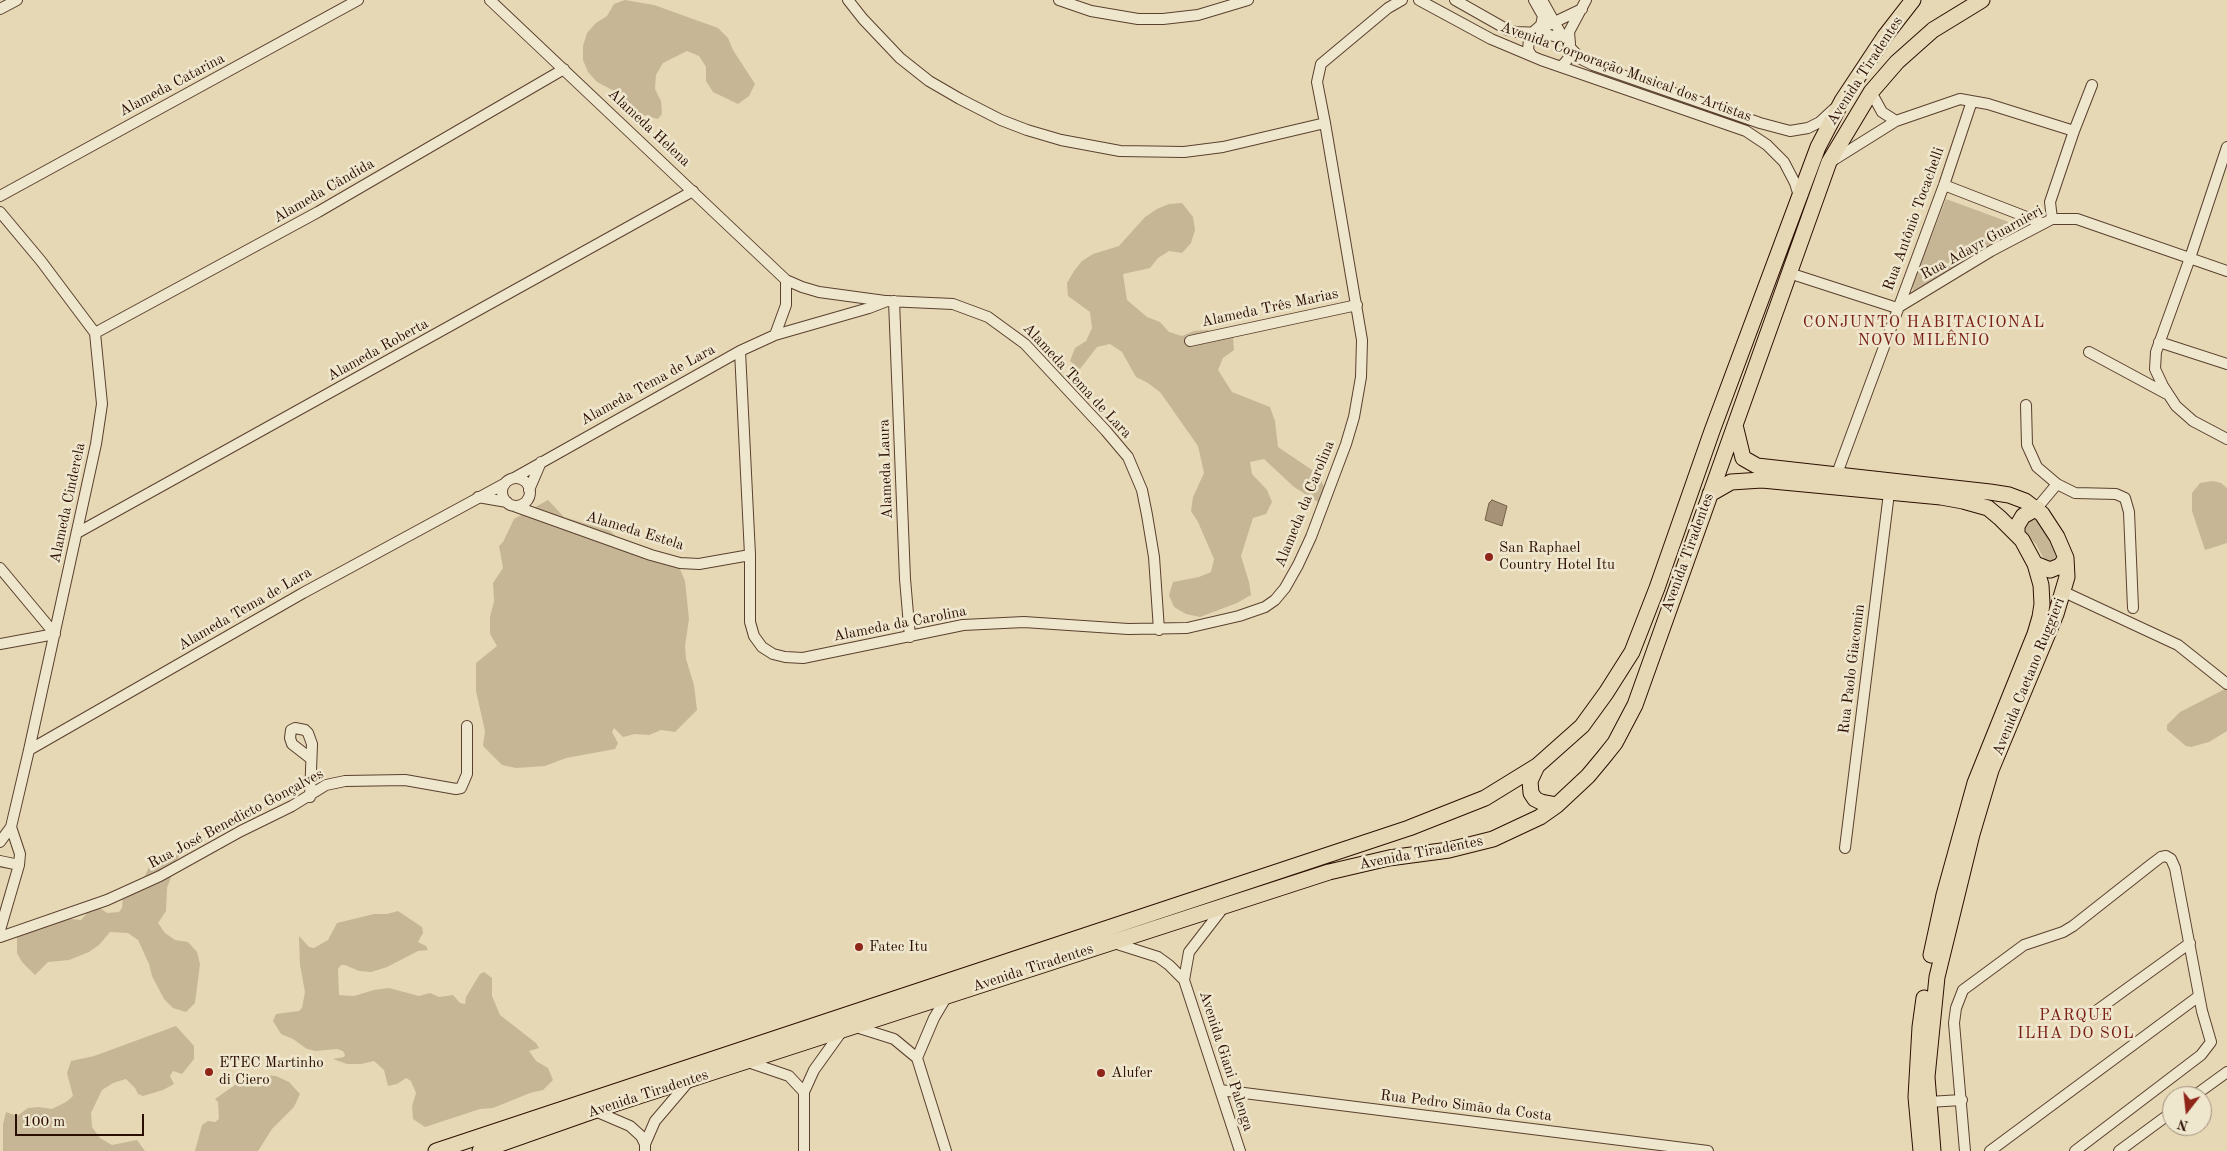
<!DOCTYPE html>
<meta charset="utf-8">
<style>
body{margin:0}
#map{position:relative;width:2227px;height:1151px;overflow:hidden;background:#e6d8b4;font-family:"Old Standard TT",serif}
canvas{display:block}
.north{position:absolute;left:2162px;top:1086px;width:50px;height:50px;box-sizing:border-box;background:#efe6ce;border:1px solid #a1907c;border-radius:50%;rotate:196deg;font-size:14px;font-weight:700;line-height:20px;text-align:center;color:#2b0e02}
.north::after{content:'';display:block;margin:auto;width:18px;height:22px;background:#8f2418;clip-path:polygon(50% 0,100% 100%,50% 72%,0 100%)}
.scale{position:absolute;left:15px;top:1114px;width:129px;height:22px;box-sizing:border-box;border:2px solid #2b0e02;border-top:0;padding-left:6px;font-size:15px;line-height:18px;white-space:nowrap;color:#2b0e02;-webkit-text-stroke:4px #efe6ce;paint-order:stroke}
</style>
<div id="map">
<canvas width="2227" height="1151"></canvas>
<div class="north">N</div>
<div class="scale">100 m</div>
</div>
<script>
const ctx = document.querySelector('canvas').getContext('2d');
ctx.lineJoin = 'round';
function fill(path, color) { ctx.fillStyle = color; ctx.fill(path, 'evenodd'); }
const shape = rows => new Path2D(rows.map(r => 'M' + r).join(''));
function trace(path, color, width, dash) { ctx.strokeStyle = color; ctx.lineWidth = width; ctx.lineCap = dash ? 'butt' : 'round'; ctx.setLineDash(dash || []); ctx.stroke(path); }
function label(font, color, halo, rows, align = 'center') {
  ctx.font = font + ' "Old Standard TT",serif'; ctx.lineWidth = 5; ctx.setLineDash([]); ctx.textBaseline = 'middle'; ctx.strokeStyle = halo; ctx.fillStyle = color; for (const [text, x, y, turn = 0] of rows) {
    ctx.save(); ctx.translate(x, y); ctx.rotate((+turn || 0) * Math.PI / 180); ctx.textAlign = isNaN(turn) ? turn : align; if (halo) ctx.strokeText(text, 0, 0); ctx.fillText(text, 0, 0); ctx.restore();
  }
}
fill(shape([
 [625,0,654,5,718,28,728,38,733,50,755,84,749,96,738,104,713,92,706,81,706,67,699,56,687,51,663,63,656,75,655,89,661,101,662,114,658,119,639,114,629,106,622,95,597,82,588,72,583,60,583,46,587,33,596,23,607,16,614,4],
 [1946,199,2025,228,1913,291,1912,286],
 [1182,203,1193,217,1195,230,1191,243,1182,253,1169,251,1158,258,1150,268,1123,274,1127,300,1147,317,1160,322,1169,332,1182,336,1194,331,1207,330,1233,337,1234,350,1223,358,1218,370,1232,392,1270,407,1275,421,1278,447,1312,470,1321,480,1326,492,1318,502,1294,487,1264,459,1250,462,1252,474,1267,490,1272,502,1266,514,1253,518,1241,556,1249,582,1251,595,1237,603,1200,617,1186,614,1174,607,1169,595,1173,582,1199,577,1211,572,1214,559,1198,522,1191,511,1193,497,1204,473,1198,446,1160,392,1148,383,1136,377,1122,352,1110,344,1097,347,1080,369,1070,361,1075,348,1086,341,1092,328,1090,312,1068,296,1067,283,1074,271,1082,261,1093,254,1119,246,1145,217,1157,209,1169,204],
 [2213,481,2221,483,2227,488,2227,543,2205,550,2192,511,2192,493,2200,483],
 [548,500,564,517,610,531,629,548,668,561,680,569,685,581,689,619,685,646,686,659,694,685,697,710,675,732,661,730,649,735,635,734,623,737,614,728,612,732,618,743,615,749,566,758,545,766,516,768,502,765,483,746,485,731,476,691,476,663,497,646,490,634,490,617,494,601,493,583,503,568,499,546,503,542,514,519],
 [2034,517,2059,553,2057,561,2046,563,2036,544,2022,532,2023,522],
 [2227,688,2227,731,2209,742,2191,747,2186,746,2167,730,2167,725,2180,712],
 [176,852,180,853,167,888,166,911,158,923,165,933,175,940,188,942,197,952,200,964,195,1003,186,1012,173,1008,164,999,152,976,149,964,138,940,128,933,110,932,99,945,89,952,69,960,48,962,35,975,22,962,17,953,17,934,62,918,81,920,97,902,100,908,107,913,119,912,122,908,123,895,142,882,149,867],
 [398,911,422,927,423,933,418,942,426,946,428,950,418,951,387,967,371,972,359,971,345,965,341,965,338,969,339,995,354,996,374,990,389,988,419,996,430,993,439,997,453,995,460,1003,465,1004,466,997,480,974,484,972,492,978,492,996,500,1015,536,1043,539,1048,529,1051,536,1061,548,1068,553,1080,543,1090,530,1093,493,1108,480,1109,425,1127,413,1119,412,1106,416,1093,411,1081,406,1078,397,1084,388,1086,384,1070,374,1061,361,1064,347,1064,333,1059,344,1057,345,1055,343,1051,337,1049,316,1051,307,1049,293,1039,281,1034,273,1021,276,1014,299,1011,302,1008,305,992,300,965,299,936,309,947,314,948,328,940,337,923,374,914,387,914],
 [176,1026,194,1046,194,1059,182,1074,173,1071,170,1076,174,1084,163,1090,143,1096,138,1094,135,1088,126,1079,113,1083,102,1090,91,1113,92,1127,100,1138,112,1145,137,1140,145,1151,3,1151,3,1124,6,1112,17,1116,28,1108,39,1107,52,1109,66,1102,73,1096,67,1073,71,1061,94,1056],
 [267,1075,276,1076,289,1082,300,1094,294,1107,272,1129,258,1151,195,1151,202,1125,208,1121,215,1122,219,1119,218,1102,215,1099,242,1080]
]), '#c6b696');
const water = shape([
 [1492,500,1507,506,1502,526,1485,520,1489,503,1492,500]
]);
fill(water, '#a69377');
trace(water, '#755e48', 1);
const minor = shape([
 [490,0,786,280,802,287,819,292,885,301],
 [1059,0,1091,11,1138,19,1163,19,1198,15,1248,0],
 [1419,0,1491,39,1541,60,1746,131,1767,145,1784,162,1795,183,1799,196],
 [1455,0,1508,30,1516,32,1542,33,1561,38,1581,59,1593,65,1760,123,1790,131,1808,128,1820,122,1834,109],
 [1542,0,1570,50,1568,59,1561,67],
 [0,9,17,0],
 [1536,31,1582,9],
 [1570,44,1569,32,1586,0],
 [1532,56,1528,50,1529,39,1531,34,1541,25,1543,16,1534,0],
 [1871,92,1882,112,1896,121],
 [1325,123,1317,82,1321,64,1388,8,1402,0],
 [2227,147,2190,258,2156,352,2155,369,2163,386,2176,406,2193,421,2227,439],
 [1832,161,1896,121,1960,99,1988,104,2074,131],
 [1944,185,2042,223],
 [0,196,358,0],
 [0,212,41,261,95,333,102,404,96,444,29,750,11,827,0,842],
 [2052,219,2050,202,2074,131,2092,85],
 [1789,273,1897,308],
 [894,301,905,579,910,637],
 [1897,308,1991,251,2052,219,2077,219,2227,271],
 [95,333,318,212,564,69],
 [775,335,786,305,786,280],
 [1190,341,1357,305],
 [2159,342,2227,364],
 [740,351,750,555,750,622,754,636,762,647,773,654,785,657,803,658,963,625,1024,622,1128,629,1187,628,1239,616,1265,607,1275,600,1285,588,1298,565,1311,537,1346,444,1354,417,1361,377,1362,340,1325,123,1223,147,1184,152,1120,151,1061,140,1027,130,1001,120,960,99,929,81,900,58,863,19,848,0],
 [2089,352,2167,394],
 [2026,405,2027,445,2037,467,2057,484,2075,493,2116,494,2125,498,2129,512,2133,608],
 [514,478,740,351,775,335,869,308,887,301,953,304,988,317,1025,344,1106,431,1128,457,1142,490,1147,515,1154,557,1159,630],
 '502 492a14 14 0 1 1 28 0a14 14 0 1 1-28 0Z',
 [1835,479,1944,185,1972,101],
 [529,490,541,462],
 [478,497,507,502],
 [514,506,651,555,680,563,699,564,750,555],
 [2037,508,2057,484],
 [77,533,693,191],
 [0,568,55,634,0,644],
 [2064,592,2178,645,2227,684],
 [29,750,303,593,504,484],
 [310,797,312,744,308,733,305,730,295,728,291,730,290,738,292,744,310,758],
 [1845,848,1889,493],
 [0,861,19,865],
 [1223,908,1189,952,1184,980,1240,1151],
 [0,930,19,865,20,854,11,827],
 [0,937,107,900,160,876,241,831,292,806,326,785,345,781,405,780,456,789,461,788,467,774,467,726],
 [1114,943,1158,957,1169,965,1184,980],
 [2096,1011,2190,943],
 [856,1027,894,1039,917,1058,946,1151],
 [917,1058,934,1018,947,996],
 [748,1062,789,1076,804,1092],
 [1220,1090,1708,1151],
 [2194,1096,2227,1072],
 [1928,1102,1962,1100],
 [595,1111,630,1126,641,1136,645,1144],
 [645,1151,645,1144,655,1121,689,1081],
 [804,1151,804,1092,814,1070,842,1031],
 [1965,1151,1954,1023,1956,1008,1963,990,2024,945,2063,932,2073,926,2153,863,2161,857,2166,856,2171,859,2175,868,2202,1011,2211,1042,2201,1055,2075,1151],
 [1990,1151,2199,996],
 [2119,1151,2172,1112]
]);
const primary = shape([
 [1735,425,1743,458,1757,466,1990,492,2009,495,2025,501,2042,514,2057,537,2066,558,2067,577,2056,614,1991,770,1972,834,1937,977,1927,1077,1933,1151],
 [1710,494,1731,482,1762,480,1941,497,1963,501,1988,508,2000,518,2022,540,2035,564,2041,585,2042,604,2040,617,2035,634,1975,783,1944,895,1931,955],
 [2017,533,2017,526,2023,516,2037,508],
 [2035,564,2050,570,2060,566,2066,558],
 [1537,766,1530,781,1531,793,1535,799,1541,802,1557,805],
 [436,1151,1409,828,1485,798,1537,766,1582,726,1606,693,1632,652,1657,588,1712,431,1818,147,1842,101,1885,36,1913,0],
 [480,1151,605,1107,1329,872,1389,858,1449,850,1493,839,1540,817,1557,805,1588,776,1603,758,1615,743,1635,705,1829,162,1871,92,1897,62,1933,30,1982,0],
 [1921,1151,1916,1097,1920,1027,1924,998]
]);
trace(minor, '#5a402e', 12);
trace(primary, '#2b0e02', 17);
trace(minor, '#efe6ce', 10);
trace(primary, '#e6d8b4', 15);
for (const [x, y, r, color] of [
 [1489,557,5,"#8f2418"],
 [859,947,5,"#8f2418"],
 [209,1072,5,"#8f2418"],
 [1101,1073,5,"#8f2418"]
]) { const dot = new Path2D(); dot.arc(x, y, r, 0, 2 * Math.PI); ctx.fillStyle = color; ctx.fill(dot); trace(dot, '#efe6ce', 2); }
label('15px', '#2b0e02', '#efe6ce', [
 ["Avenida Tiradentes",1865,71,-57],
 ["Avenida Corporação Musical dos Artistas",1626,72,20],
 ["Alameda Catarina",172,85,-28],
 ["Alameda Helena",649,128,43],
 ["Alameda Cândida",324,191,-30],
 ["Rua Antônio Tocachelli",1914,219,-70],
 ["Rua Adayr Guarnieri",1982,243,-29],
 ["Alameda Três Marias",1270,308,-12],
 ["Alameda Roberta",378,350,-29],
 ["Alameda Tema de Lara",1077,381,47],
 ["Alameda Tema de Lara",648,385,-29],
 ["Alameda Laura",886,469,-92],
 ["Alameda Cinderela",68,503,-78],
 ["Alameda da Carolina",1305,504,-68],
 ["Alameda Estela",635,531,17],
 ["Avenida Tiradentes",1688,553,-70],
 ["Alameda Tema de Lara",245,609,-30],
 ["Alameda da Carolina",900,624,-11],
 ["Rua Paolo Giacomin",1852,669,-83],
 ["Avenida Caetano Ruggieri",2029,677,-68],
 ["Rua José Benedicto Gonçalves",236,819,-28],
 ["Avenida Tiradentes",1421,853,-11],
 ["Avenida Tiradentes",1033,968,-18],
 ["Avenida Giani Palenga",1226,1061,72],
 ["Avenida Tiradentes",648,1094,-18],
 ["Rua Pedro Simão da Costa",1466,1106,7]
]);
label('15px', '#2b0e02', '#efe6ce', [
 ["San Raphael",1499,548],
 ["Country Hotel Itu",1499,565],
 ["Fatec Itu",869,947],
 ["ETEC Martinho",219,1063],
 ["di Ciero",219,1080],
 ["Alufer",1111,1073]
], 'left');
ctx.letterSpacing = '1px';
label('16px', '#7a1f14', '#efe6ce', [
 ["CONJUNTO HABITACIONAL",1924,323],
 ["NOVO MILÊNIO",1924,341],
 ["PARQUE",2076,1016],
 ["ILHA DO SOL",2076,1034]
]);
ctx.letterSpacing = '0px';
</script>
